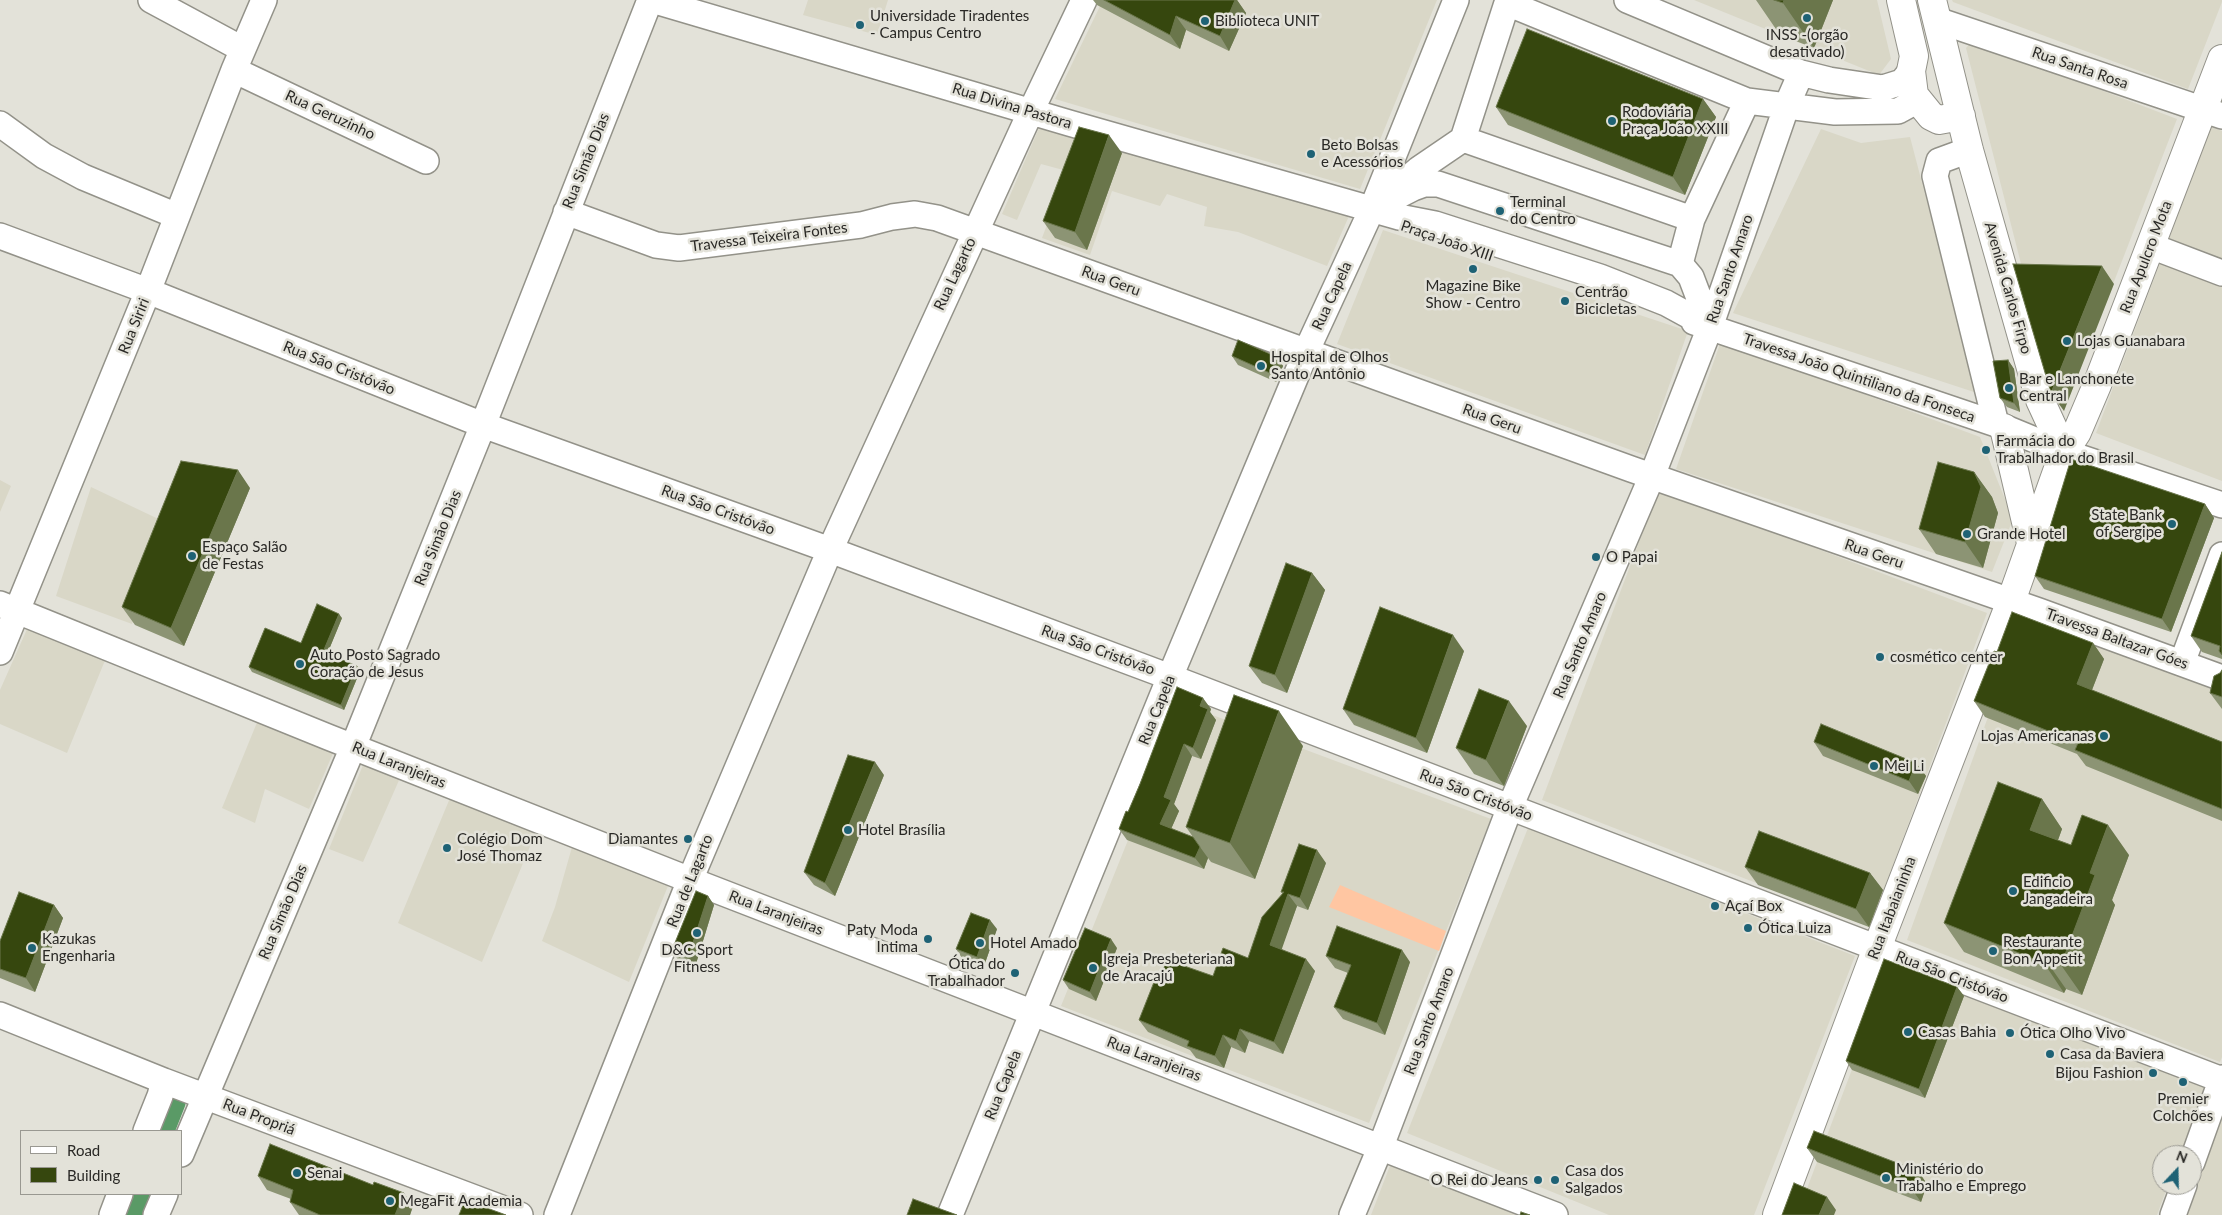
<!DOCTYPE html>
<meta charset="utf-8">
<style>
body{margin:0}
#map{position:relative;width:2222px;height:1215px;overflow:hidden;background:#e3e2d9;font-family:Lato,sans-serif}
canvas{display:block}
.legend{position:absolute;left:20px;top:1130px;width:162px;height:65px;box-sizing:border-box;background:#e3e2d9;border:1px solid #999891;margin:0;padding:6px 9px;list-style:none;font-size:15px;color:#2a2926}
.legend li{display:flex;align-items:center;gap:10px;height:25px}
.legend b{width:25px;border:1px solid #999891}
.north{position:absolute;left:2152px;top:1145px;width:50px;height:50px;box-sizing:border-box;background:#e3e2d9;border:1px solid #999891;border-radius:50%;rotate:21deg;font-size:14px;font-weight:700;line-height:20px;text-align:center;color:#2a2926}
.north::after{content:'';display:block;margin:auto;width:18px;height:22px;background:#1e6275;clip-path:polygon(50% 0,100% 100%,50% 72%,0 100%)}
</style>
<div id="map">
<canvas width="2222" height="1215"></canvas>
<ul class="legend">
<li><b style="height:6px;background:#fff"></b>Road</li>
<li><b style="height:14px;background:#36470e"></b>Building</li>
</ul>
<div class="north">N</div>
</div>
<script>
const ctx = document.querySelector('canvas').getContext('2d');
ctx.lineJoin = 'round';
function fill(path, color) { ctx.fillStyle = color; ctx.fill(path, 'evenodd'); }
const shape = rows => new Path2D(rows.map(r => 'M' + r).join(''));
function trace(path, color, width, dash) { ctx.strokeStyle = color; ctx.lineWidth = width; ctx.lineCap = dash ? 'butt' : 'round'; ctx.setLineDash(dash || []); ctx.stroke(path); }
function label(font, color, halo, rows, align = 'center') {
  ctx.font = font + ' Lato,sans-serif'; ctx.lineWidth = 5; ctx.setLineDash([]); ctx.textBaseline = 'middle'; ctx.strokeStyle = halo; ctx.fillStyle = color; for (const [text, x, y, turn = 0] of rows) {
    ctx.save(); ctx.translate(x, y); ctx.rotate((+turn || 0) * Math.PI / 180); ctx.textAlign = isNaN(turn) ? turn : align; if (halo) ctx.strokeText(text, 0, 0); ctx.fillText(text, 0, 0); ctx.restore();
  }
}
fill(shape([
 [808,0,888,0,877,35,803,15],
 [1103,0,1437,0,1360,189,1055,99],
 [1694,0,1877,0,1891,59,1879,75],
 [1952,0,2222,0,2222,2,2188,89,1953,2],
 [1972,41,2177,119,2065,408,2057,405,1966,48],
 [2211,127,2222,131,2222,481,2096,433],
 [1039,128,1349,216,1327,266,1238,232,1204,226,1207,207,1167,194,1160,206,1112,191,1090,255,1042,238,1067,171,1041,164,1017,220,1002,214],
 [1821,129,1861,143,1910,137,1977,393,1733,313],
 [1383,230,1688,331,1645,455,1337,344],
 [1721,341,1980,437,2013,519,1992,572,1676,469],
 [0,480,11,486,0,512],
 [91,487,169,524,132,624,56,596],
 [1659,489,1987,613,1870,927,1542,800],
 [2025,615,2222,689,2222,1057,2220,1062,1907,940],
 [28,627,106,658,67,753,0,724,0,690],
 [1183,704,1491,819,1369,1123,1061,1006],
 [258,720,334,751,309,809,265,789,255,823,222,808],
 [363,765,400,778,363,862,329,849],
 [450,798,536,832,482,962,398,923],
 [1528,828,1855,956,1754,1215,1609,1215,1407,1133],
 [572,847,668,886,629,982,542,941,555,907],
 [1891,966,2206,1085,2180,1155,2162,1155,2162,1185,2168,1185,2157,1215,1797,1215],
 [2222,1115,2222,1215,2184,1215],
 [1391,1163,1520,1215,1371,1215]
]), '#d9d7c7');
fill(shape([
 [1340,885,1446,931,1439,951,1329,907]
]), '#ffc6a2');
trace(shape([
 [164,1131,175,1103],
 [131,1215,139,1194]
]), '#5a9a66', 21);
const minor = shape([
 [151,0,242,49],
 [652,0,1069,123,1399,217,1435,224,1600,277,1666,303,1710,327],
 [1627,0,1801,73,1829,80,1883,88,1902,82,1911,71],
 [1507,3,1747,101,1835,112,1898,111,1909,105,1914,95],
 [1937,20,2222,116],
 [234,70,426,161],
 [0,124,44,156,83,177,177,216],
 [1463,139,1692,219],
 [1969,150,1939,161,1935,176,1996,424],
 [1397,188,1419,169,1463,139,1508,0],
 [1372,209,1413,188,1424,184,1438,184,1680,264,1691,277,1710,327],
 [566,212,656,245,679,248,861,225,892,217,915,214,937,218,1631,469,2039,611,2222,678],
 [0,236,148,291,483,425,830,550,1170,677,2222,1080],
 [2151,246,2222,273],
 [1680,264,1692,219,1747,101],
 [1694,322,1996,424,2064,452,2222,505],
 [0,604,328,737,690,880,1555,1215],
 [0,652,148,291,234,70,264,0],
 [2182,663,2222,555],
 [0,1015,164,1081,520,1215],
 [146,1131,160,1096,164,1081],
 [181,1154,353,747,483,425,650,0],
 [2192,1162,2222,1078],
 [112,1215,120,1194],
 [156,1215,165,1194],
 [557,1215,690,880,830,550,1031,111,1084,0],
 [950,1215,1170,677,1306,352,1372,209,1456,0],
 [1352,1215,1381,1146,1510,807,1652,476,1710,327,1787,105,1801,73],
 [2173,1215,2184,1185]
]);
const major = shape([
 [1901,0,1914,56,1911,71,1914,95,1931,116,1939,120,1961,116],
 [1932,0,1969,150,2040,400,2064,452],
 [2004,428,2031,543],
 [1777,1215,1877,948,2011,601,2064,452,2077,432,2097,385,2222,59]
]);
trace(minor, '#939289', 28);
trace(major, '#939289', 30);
trace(minor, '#fff', 25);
trace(major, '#fff', 28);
fill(shape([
 [1093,0,1237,0,1246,13,1229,51,1186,30,1180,49,1097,5],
 [1756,0,1833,0,1814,48,1780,35],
 [1703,99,1716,117,1685,195,1508,125,1496,107],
 [1122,153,1087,250,1055,238,1043,221],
 [1232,356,1277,357,1283,366,1276,382,1238,365],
 [2008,360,2014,369,2020,412,2007,407,2000,398],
 [1974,472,1992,497,1998,513,1983,568,1936,554,1919,529],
 [250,488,184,646,135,625,122,607],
 [2205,504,2214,518,2171,632,2044,589,2035,576],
 [2222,552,2222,659,2202,652,2191,636],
 [1312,573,1325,590,1287,693,1262,683,1249,666],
 [342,618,327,654,357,666,360,671,344,710,252,672,249,667,301,643],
 [2093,643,2104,659,2092,690,2222,742,2222,821,2086,766,2077,754,1985,717,1974,701,1997,652],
 [1464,651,1427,753,1354,725,1343,709],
 [2222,670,2222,709,2210,693],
 [1211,709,1210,712,1216,720,1201,759,1192,756,1174,804,1179,811,1171,829,1193,837,1186,827,1303,746,1255,879,1211,862,1208,858,1204,869,1127,840,1119,829,1128,812],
 [1527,726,1504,786,1474,774,1456,748],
 [1814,742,1916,763,1926,776,1918,794,1823,756],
 [884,775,835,896,814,885,804,872],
 [2042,799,2062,829,2058,840,2071,845,2129,855,2112,900,2115,905,2082,995,2066,989,2064,993,1964,952,1944,923],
 [1326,863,1308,910,1297,906,1281,949,1315,971,1283,1054,1249,1041,1245,1053,1231,1047,1224,1068,1196,1058,1190,1050,1148,1032,1139,1020,1162,973,1213,976,1248,958,1283,894,1281,892],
 [1745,867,1870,873,1883,890,1869,927,1758,885],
 [708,896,714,905,695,967,678,960,672,950],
 [54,905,63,918,35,992,0,978,0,941],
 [997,929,984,966,962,958,956,949],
 [1117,948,1096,1001,1069,989,1063,980],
 [1326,956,1410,962,1385,1035,1343,1019,1334,1007,1348,973,1335,968],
 [1957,987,1964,996,1925,1098,1852,1070,1846,1061],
 [1807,1148,1918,1171,1927,1184,1921,1202,1817,1162],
 [258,1176,413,1206,410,1215,299,1215,290,1202,291,1199,267,1190]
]), '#8c9474');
fill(shape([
 [1235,0,1237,0,1246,13,1229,51,1220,36],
 [1784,0,1833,0,1814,48,1783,3],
 [1176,16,1186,30,1180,49,1170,35],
 [1703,99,1716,117,1685,195,1673,177],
 [1109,135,1122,153,1087,250,1075,232],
 [2102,266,2114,284,2064,411,2051,393],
 [1277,357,1283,366,1276,382,1270,373],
 [2008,360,2014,369,2020,412,2014,403],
 [238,470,250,488,184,646,171,628],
 [1974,472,1992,497,1998,513,1983,568,1965,542],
 [2205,504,2214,518,2171,632,2162,619],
 [1312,573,1325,590,1287,693,1275,675],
 [339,614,342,618,326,657,323,652],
 [1453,635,1464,651,1427,753,1416,738],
 [2093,643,2104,659,2088,700,2077,684],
 [357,666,360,671,344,710,341,705],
 [1203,698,1211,709,1210,712,1216,720,1201,759,1193,748,1200,706],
 [1509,701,1527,726,1504,786,1486,760],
 [1279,711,1303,746,1255,879,1230,843],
 [1184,744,1192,756,1174,804,1179,811,1168,836,1160,824,1164,797],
 [875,762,884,775,835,896,825,883],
 [1916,763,1926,776,1918,794,1909,781],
 [2042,799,2062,829,2051,859,2030,830],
 [2108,825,2129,855,2112,900,2115,905,2082,995,2061,965,2090,873],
 [1200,847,1208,858,1204,869,1195,858],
 [1317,850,1326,863,1308,910,1300,898],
 [1870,873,1883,890,1869,927,1856,909],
 [1288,894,1297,906,1279,957,1270,945],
 [708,896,714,905,695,967,688,958],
 [54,905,63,918,35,992,26,978],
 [990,920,997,929,984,966,977,957],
 [1111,939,1117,948,1096,1001,1090,992],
 [1402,950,1410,962,1385,1035,1377,1023],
 [1306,959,1315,971,1283,1054,1274,1042],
 [2045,959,2066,989,2064,993,2044,963],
 [1957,987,1964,996,1925,1098,1919,1089],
 [1240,1029,1249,1041,1245,1053,1236,1041],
 [1223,1035,1231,1047,1224,1068,1215,1056],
 [1918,1171,1927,1184,1921,1202,1911,1188],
 [404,1193,413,1206,410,1215,395,1215],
 [1827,1197,1836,1210,1834,1215,1819,1215]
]), '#6a764b');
const building = shape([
 [1104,0,1235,0,1220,36,1176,16,1170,35,1104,0],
 [1774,0,1784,0,1783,3,1774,0],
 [1527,29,1703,99,1673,177,1496,107,1527,29],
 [1079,127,1109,135,1075,232,1043,221,1079,127],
 [2013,264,2102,266,2051,393,2013,264],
 [1238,340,1277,357,1270,373,1232,356,1238,340],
 [2008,360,2014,403,2000,398,1993,361,2008,360],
 [2071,459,2205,504,2162,619,2035,576,2071,459],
 [181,461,238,470,171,628,122,607,181,461],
 [1938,462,1974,472,1981,487,1965,542,1919,529,1938,462],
 [2222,552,2222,655,2219,651,2220,646,2191,636,2222,552],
 [1286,563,1312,573,1275,675,1249,666,1286,563],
 [317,604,339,614,323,652,357,666,341,705,249,667,265,628,301,643,317,604],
 [1380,607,1453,635,1416,738,1343,709,1380,607],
 [2012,612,2093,643,2077,684,2222,742,2222,809,2075,750,2078,743,1974,701,1994,651,1997,652,2012,612],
 [2222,670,2222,697,2210,693,2214,676,2220,673,2222,670],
 [1177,687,1203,698,1200,706,1208,709,1193,748,1184,744,1164,797,1171,800,1160,824,1193,837,1200,847,1195,858,1119,829,1126,811,1128,812,1140,784,1177,687],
 [1479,689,1509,701,1486,760,1456,748,1479,689],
 [1234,695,1279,711,1230,843,1186,827,1234,695],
 [1821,724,1916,763,1909,781,1814,742,1821,724],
 [848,755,875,762,825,883,804,872,848,755],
 [1998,782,2042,799,2030,830,2071,845,2082,815,2108,825,2090,873,2095,875,2061,965,2045,959,2044,963,1944,923,1998,782],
 [1759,831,1870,873,1856,909,1745,867,1759,831],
 [1299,844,1317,850,1300,898,1288,894,1270,945,1306,959,1274,1042,1240,1029,1236,1041,1223,1035,1215,1056,1187,1046,1189,1041,1139,1020,1158,972,1162,973,1167,960,1213,976,1223,948,1248,958,1262,917,1284,892,1281,892,1299,844],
 [696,891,708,896,688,958,672,950,696,891],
 [19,892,54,905,26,978,0,969,0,941,19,892],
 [971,913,990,920,977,957,956,949,971,913],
 [1337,926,1402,950,1377,1023,1334,1007,1351,965,1326,956,1337,926],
 [1085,928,1111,939,1090,992,1063,980,1085,928],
 [1884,959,1957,987,1919,1089,1846,1061,1884,959],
 [1814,1131,1918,1171,1911,1188,1807,1148,1814,1131],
 [270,1144,373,1185,374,1182,404,1193,395,1215,320,1215,290,1202,293,1190,258,1176,270,1144],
 [1794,1183,1827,1197,1819,1215,1782,1215,1794,1183],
 [913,1199,957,1215,907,1215,913,1199],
 [465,1200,506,1215,459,1215,465,1200],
 [1521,1212,1530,1215,1520,1215,1521,1212]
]);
fill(building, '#36470e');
trace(building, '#6a764b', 1);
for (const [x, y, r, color] of [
 [1807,18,5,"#1e6275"],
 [1205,21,5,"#1e6275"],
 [860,25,5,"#1e6275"],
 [1612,121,5,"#1e6275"],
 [1311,154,5,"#1e6275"],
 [1500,211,5,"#1e6275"],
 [1473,269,5,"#1e6275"],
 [1565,301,5,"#1e6275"],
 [2067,341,5,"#1e6275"],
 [1261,366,5,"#1e6275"],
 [2009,388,5,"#1e6275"],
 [1986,450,5,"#1e6275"],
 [2172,524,5,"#1e6275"],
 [1967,534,5,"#1e6275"],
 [192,556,5,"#1e6275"],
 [1596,557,5,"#1e6275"],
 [1880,657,5,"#1e6275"],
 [300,664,5,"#1e6275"],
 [2104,736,5,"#1e6275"],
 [1874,766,5,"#1e6275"],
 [848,830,5,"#1e6275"],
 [688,839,5,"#1e6275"],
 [447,848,5,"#1e6275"],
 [2013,891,5,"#1e6275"],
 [1715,906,5,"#1e6275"],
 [1748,928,5,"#1e6275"],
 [697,933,5,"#1e6275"],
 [928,939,5,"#1e6275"],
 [980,943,5,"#1e6275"],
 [32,948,5,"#1e6275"],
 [1993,951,5,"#1e6275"],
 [1093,968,5,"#1e6275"],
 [1015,973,5,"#1e6275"],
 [1908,1032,5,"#1e6275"],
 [2010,1033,5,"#1e6275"],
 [2050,1054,5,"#1e6275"],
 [2153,1073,5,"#1e6275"],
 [2183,1082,5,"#1e6275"],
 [297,1173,5,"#1e6275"],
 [1886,1178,5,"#1e6275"],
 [1538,1180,5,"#1e6275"],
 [1555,1180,5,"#1e6275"],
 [390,1201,5,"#1e6275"]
]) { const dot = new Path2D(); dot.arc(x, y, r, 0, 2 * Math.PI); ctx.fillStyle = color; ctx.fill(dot); trace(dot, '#e3e2d9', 2); }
label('15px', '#2a2926', '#e3e2d9', [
 ["Universidade Tiradentes",870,16],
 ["- Campus Centro",870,33],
 ["Biblioteca UNIT",1215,21],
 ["INSS -(orgão",1807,35,"center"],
 ["desativado)",1807,52,"center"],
 ["Rodoviária",1622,112],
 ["Praça João XXIII",1622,129],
 ["Beto Bolsas",1321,145],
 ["e Acessórios",1321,162],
 ["Terminal",1510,202],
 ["do Centro",1510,219],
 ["Magazine Bike",1473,286,"center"],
 ["Show - Centro",1473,303,"center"],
 ["Centrão",1575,292],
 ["Bicicletas",1575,309],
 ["Lojas Guanabara",2077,341],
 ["Hospital de Olhos",1271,357],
 ["Santo Antônio",1271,374],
 ["Bar e Lanchonete",2019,379],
 ["Central",2019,396],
 ["Farmácia do",1996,441],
 ["Trabalhador do Brasil",1996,458],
 ["State Bank",2162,515,"right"],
 ["of Sergipe",2162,532,"right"],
 ["Grande Hotel",1977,534],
 ["Espaço Salão",202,547],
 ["de Festas",202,564],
 ["O Papai",1606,557],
 ["Auto Posto Sagrado",310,655],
 ["Coração de Jesus",310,672],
 ["cosmético center",1890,657],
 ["Lojas Americanas",2094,736,"right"],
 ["Mei Li",1884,766],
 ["Hotel Brasília",858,830],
 ["Colégio Dom",457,839],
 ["José Thomaz",457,856],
 ["Diamantes",678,839,"right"],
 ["Edificio",2023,882],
 ["Jangadeira",2023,899],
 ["Açaí Box",1725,906],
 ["Ótica Luiza",1758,928],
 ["Paty Moda",918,930,"right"],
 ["Intima",918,947,"right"],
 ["Kazukas",42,939],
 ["Engenharia",42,956],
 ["Restaurante",2003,942],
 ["Bon Appetit",2003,959],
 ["Hotel Amado",990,943],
 ["D&C Sport",697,950,"center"],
 ["Fitness",697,967,"center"],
 ["Igreja Presbeteriana",1103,959],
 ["de Aracajú",1103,976],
 ["Ótica do",1005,964,"right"],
 ["Trabalhador",1005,981,"right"],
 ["Casas Bahia",1918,1032],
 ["Ótica Olho Vivo",2020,1033],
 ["Casa da Baviera",2060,1054],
 ["Bijou Fashion",2143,1073,"right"],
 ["Premier",2183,1099,"center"],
 ["Colchões",2183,1116,"center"],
 ["Ministério do",1896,1169],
 ["Trabalho e Emprego",1896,1186],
 ["Casa dos",1565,1171],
 ["Salgados",1565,1188],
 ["Senai",307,1173],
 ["O Rei do Jeans",1528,1180,"right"],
 ["MegaFit Academia",400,1201]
], 'left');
label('15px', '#2a2926', '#e3e2d9', [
 ["Rua Santa Rosa",2080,68,19],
 ["Rua Divina Pastora",1012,106,17],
 ["Rua Geruzinho",330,115,25],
 ["Rua Simão Dias",586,161,-68],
 ["Travessa Teixeira Fontes",769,237,-7],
 ["Praça João XIII",1447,241,19],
 ["Rua Apulcro Mota",2146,257,-69],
 ["Rua Santo Amaro",1730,269,-71],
 ["Rua Lagarto",955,274,-65],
 ["Rua Geru",1111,281,20],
 ["Avenida Carlos Firpo",2008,288,74],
 ["Rua Capela",1332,296,-65],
 ["Rua Siriri",134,326,-68],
 ["Rua São Cristóvão",339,368,22],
 ["Travessa João Quintiliano da Fonseca",1859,378,19],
 ["Rua Geru",1492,419,20],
 ["Rua São Cristóvão",718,510,20],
 ["Rua Simão Dias",438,538,-68],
 ["Rua Geru",1874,554,19],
 ["Travessa Baltazar Góes",2117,639,20],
 ["Rua Santo Amaro",1580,645,-67],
 ["Rua São Cristóvão",1098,650,20],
 ["Rua Capela",1157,710,-68],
 ["Rua Laranjeiras",399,765,22],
 ["Rua São Cristóvão",1476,795,21],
 ["Rua de Lagarto",690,881,-68],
 ["Rua Itabaianinha",1892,908,-69],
 ["Rua Simão Dias",283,912,-67],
 ["Rua Laranjeiras",776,913,21],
 ["Rua São Cristóvão",1952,977,21],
 ["Rua Santo Amaro",1429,1021,-69],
 ["Rua Laranjeiras",1154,1059,21],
 ["Rua Capela",1003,1085,-68],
 ["Rua Propriá",259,1117,21]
]);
</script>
